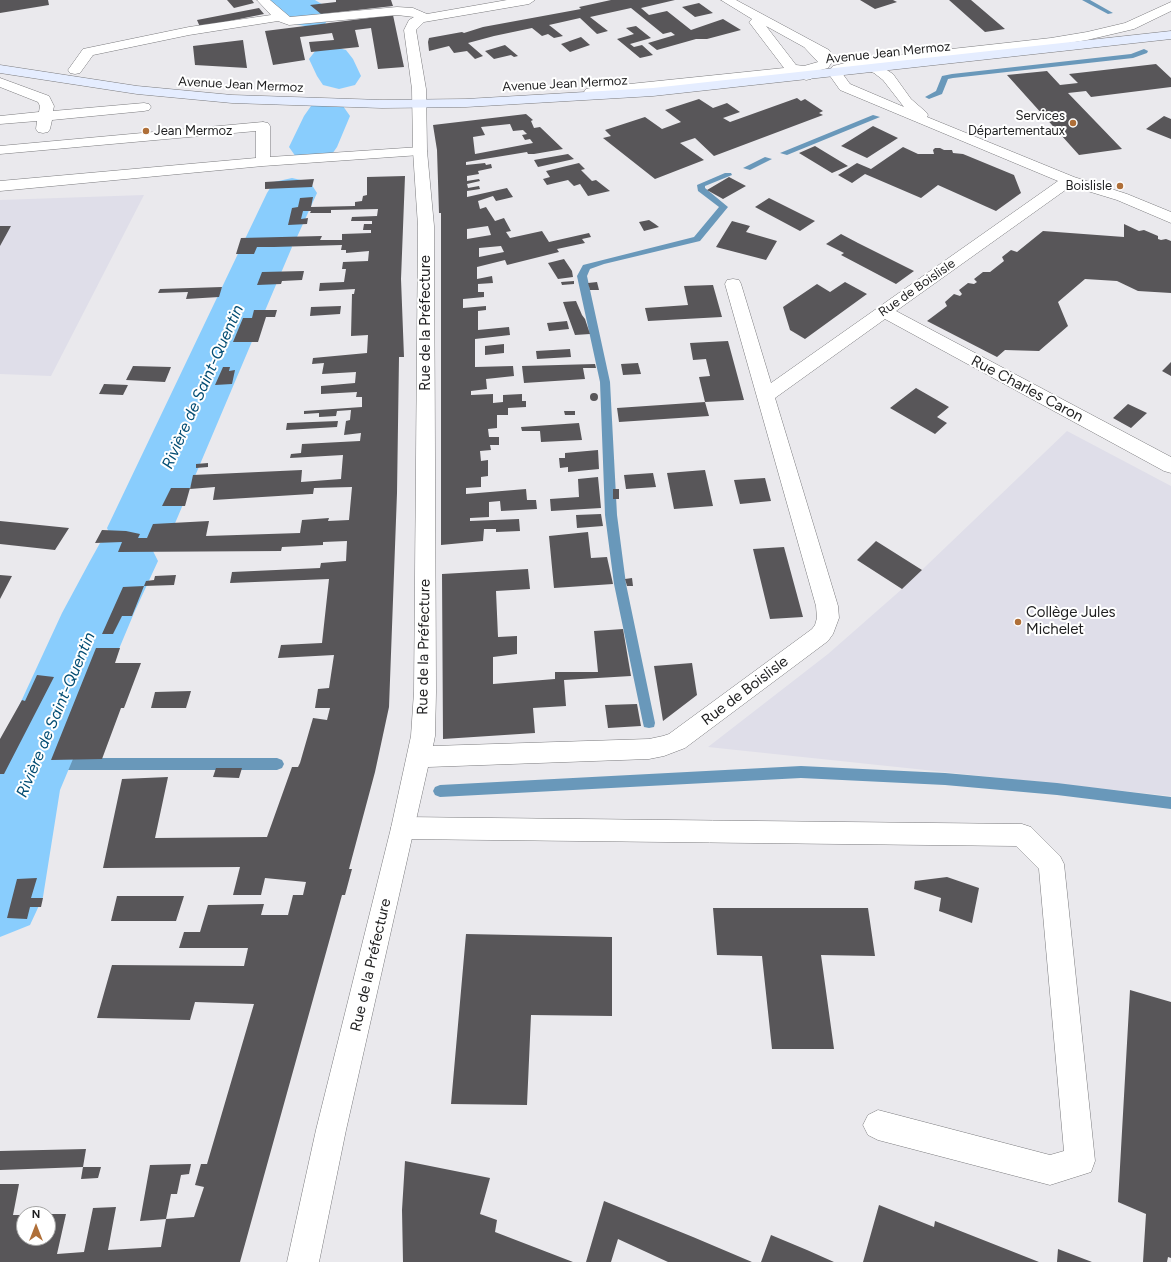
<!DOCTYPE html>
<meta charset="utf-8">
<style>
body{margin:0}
#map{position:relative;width:1171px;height:1262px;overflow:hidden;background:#eae9ed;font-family:Figtree,sans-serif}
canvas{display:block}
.north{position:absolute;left:16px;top:1206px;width:40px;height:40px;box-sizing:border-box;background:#fff;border:1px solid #a5a5a5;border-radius:50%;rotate:0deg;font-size:11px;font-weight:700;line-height:16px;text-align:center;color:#1e1e1f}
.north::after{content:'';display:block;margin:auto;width:14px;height:18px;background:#af6f38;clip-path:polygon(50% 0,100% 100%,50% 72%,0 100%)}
</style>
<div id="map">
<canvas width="1171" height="1262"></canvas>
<div class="north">N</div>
</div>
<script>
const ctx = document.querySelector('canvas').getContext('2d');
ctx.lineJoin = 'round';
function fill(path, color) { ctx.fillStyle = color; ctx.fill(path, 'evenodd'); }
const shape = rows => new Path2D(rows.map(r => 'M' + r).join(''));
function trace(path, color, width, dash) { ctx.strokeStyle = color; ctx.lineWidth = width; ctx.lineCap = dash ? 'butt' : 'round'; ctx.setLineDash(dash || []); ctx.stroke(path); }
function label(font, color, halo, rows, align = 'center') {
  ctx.font = font + ' Figtree,sans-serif'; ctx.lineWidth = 4; ctx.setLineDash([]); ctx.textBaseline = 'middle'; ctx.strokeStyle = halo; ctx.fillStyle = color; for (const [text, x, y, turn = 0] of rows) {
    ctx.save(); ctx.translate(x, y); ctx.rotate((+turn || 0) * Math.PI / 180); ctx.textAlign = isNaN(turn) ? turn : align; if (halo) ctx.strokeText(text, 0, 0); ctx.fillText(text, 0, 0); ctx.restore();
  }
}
fill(shape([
 [144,195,51,376,0,374,0,200],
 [1067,431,1171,486,1171,796,708,747,828,654,902,589]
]), '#dfdee9');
fill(shape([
 [1082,0,1090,0,1113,13,1108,14,1082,0],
 [1144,49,1148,51,1147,53,1133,58,953,78,948,79,942,94,929,99,925,97,936,91,942,76,952,74,1131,54,1144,49],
 [873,115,880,117,787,155,780,153,873,115],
 [765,157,772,159,750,170,743,168,765,157],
 [725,173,731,173,732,175,705,186,705,188,728,207,700,241,604,264,590,269,587,276,610,382,617,515,626,584,655,723,654,727,649,728,644,727,643,723,614,584,605,515,600,382,577,276,583,265,694,237,719,207,698,191,697,185,725,173],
 [31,758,277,758,282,760,284,764,282,768,277,770,31,770,26,768,24,764,26,760,31,758],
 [801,766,945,773,1057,783,1171,797,1171,809,1057,795,945,785,801,778,440,797,435,795,433,791,435,787,440,785,801,766]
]), '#6998ba');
fill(shape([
 [268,0,315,0,325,6,331,15,325,24,310,27,295,24,274,9,268,0],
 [331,46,346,50,353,59,361,76,355,85,339,89,323,85,317,76,309,59,316,50,331,46],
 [327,102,343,106,350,116,337,147,330,157,313,161,296,157,289,147,304,116,311,106,327,102],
 [292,178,310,182,317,193,297,237,291,245,292,247,173,528,164,546,152,549,158,561,134,613,60,790,43,897,30,925,0,937,0,747,62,613,90,561,100,543,112,539,107,528,267,193,274,182,292,178]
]), '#89cdfd');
fill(shape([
 [0,0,48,0,49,5,0,13],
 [227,0,252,0,254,3,234,8],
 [336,0,391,0,393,6,321,14,310,5,336,2],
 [611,0,675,0,641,8,649,15,667,11,691,30,723,19,741,30,707,39,696,39,657,50,648,43,675,35,671,32,663,34,631,8,590,17,608,31,597,34,580,18,549,25,563,36,554,38,548,34,542,36,532,28,494,36,468,43,483,56,475,59,467,51,454,53,449,46,429,51,428,42,429,38,462,32,464,33,483,27,581,9,579,7],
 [860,0,893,0,897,2,875,9],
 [949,0,971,0,1005,29,985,32],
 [699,3,713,13,695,17,682,7],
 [259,8,264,14,200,27,197,20],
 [393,15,404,67,378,69,371,28,355,30,359,47,311,52,309,42,334,40,332,33,300,37,305,60,273,65,265,31],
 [636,26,651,38,630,44,634,47,642,45,653,55,640,58,617,39,634,34,626,28],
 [581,37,590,45,570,52,561,44],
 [243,40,247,68,195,65,193,46],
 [505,45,518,56,514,57,511,55,494,59,485,51],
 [1156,64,1171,78,1171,87,1091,97,1086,91,1068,93,1122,149,1079,155,1007,75,1047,71,1060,85,1078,83,1069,74],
 [797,98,801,101,805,99,823,111,819,113,823,115,714,156,695,138,680,143,704,160,655,179,603,138,611,136,605,130,645,117,662,129,681,122,665,110,699,99,713,108,727,103,740,112,723,118,730,122],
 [526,114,533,120,531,121,534,128,540,127,563,149,534,154,528,154,527,152,466,162,466,165,485,163,486,165,491,164,492,168,478,171,479,174,467,176,467,181,479,179,480,181,467,184,468,188,479,186,480,189,467,191,467,197,507,188,513,197,496,201,493,196,478,201,480,209,486,207,495,221,504,218,511,231,506,232,510,238,542,231,549,242,589,233,591,237,582,239,585,243,557,249,559,252,507,265,505,260,477,267,477,279,492,276,493,283,478,284,478,292,484,292,484,297,463,299,463,308,486,306,486,310,478,311,478,330,509,327,510,335,475,339,475,367,513,366,514,376,486,379,487,389,471,391,471,395,493,394,493,403,503,402,503,395,522,394,522,401,526,401,526,407,508,408,508,415,497,415,497,428,488,429,489,437,499,437,499,445,490,445,491,450,480,451,481,461,488,460,488,476,481,477,481,487,466,488,466,494,526,489,527,500,536,500,537,509,501,511,500,501,489,502,489,517,470,518,470,521,519,519,520,531,496,532,496,529,484,529,483,541,441,545,441,213,439,213,437,150,433,125],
 [510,124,513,131,523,130,527,134,522,135,525,140,530,139,533,143,475,154,473,137,485,135,481,127],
 [488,226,491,235,467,239,467,229],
 [501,246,504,252,479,257,479,248],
 [1164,116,1171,119,1171,139,1146,129],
 [873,126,898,138,867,158,841,146],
 [815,146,848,166,832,173,799,153],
 [903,147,918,154,934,154,933,150,935,148,940,148,944,150,952,150,953,153,963,154,1014,175,1021,193,996,211,938,185,921,198,865,174,852,183,838,175,857,163,871,169],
 [568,154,574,159,538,167,534,160],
 [579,163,585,169,581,170,592,181,596,180,610,191,588,196,580,184,574,186,568,180,547,185,543,179,550,177,546,171],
 [405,176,401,279,404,357,399,357,397,493,389,707,375,772,349,869,352,869,345,895,342,895,240,1262,0,1262,0,1184,19,1184,13,1215,24,1215,24,1238,48,1238,48,1214,66,1214,57,1254,84,1252,93,1208,116,1207,108,1250,161,1247,166,1219,140,1221,150,1165,191,1164,189,1174,181,1175,177,1194,171,1194,166,1219,194,1217,204,1187,195,1185,201,1164,207,1164,254,1004,195,1002,190,1020,97,1018,112,965,244,966,248,948,179,948,184,932,200,932,208,905,264,904,261,915,288,915,293,895,303,895,306,882,265,878,261,895,233,895,240,867,103,868,122,779,168,777,155,838,267,837,292,767,298,767,300,763,313,718,327,720,330,708,315,708,318,689,329,688,334,655,278,658,281,645,322,643,329,579,230,583,232,572,320,568,321,563,346,561,347,541,323,542,323,545,282,547,281,551,118,552,122,542,95,543,102,530,126,531,140,534,138,538,147,538,153,524,209,521,206,536,300,533,302,520,329,518,328,521,349,520,352,487,314,488,313,494,311,494,213,500,215,487,190,489,193,475,302,470,301,482,341,479,343,455,290,458,291,454,301,453,302,444,360,441,361,433,344,435,346,421,350,420,351,410,337,411,336,416,319,417,319,413,304,414,304,411,362,407,362,397,356,397,357,392,321,394,321,386,355,383,356,372,322,374,324,363,312,364,313,358,367,353,368,335,351,336,352,294,354,294,355,289,319,291,320,283,344,282,346,269,342,269,343,262,368,261,369,251,346,253,346,250,341,250,342,245,274,247,257,247,254,254,236,254,241,238,322,236,320,240,342,240,342,234,371,233,371,230,363,230,364,224,372,224,372,221,351,221,352,217,377,216,378,209,331,210,331,213,310,213,311,211,303,211,301,219,308,218,307,224,288,225,292,208,298,207,300,198,313,197,311,207,355,206,355,202,362,201,363,196,367,195,367,177],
 [729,177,746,186,723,199,707,190],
 [314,179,312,187,265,189,265,182],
 [769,198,815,221,800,231,755,207],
 [649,220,655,224,659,227,644,231,639,222],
 [732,221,750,226,746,232,777,241,766,260,716,247],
 [1124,224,1139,231,1144,230,1158,236,1158,239,1161,240,1166,239,1171,241,1171,293,1138,291,1117,281,1085,279,1058,302,1068,326,1039,351,1005,350,997,357,927,321,947,306,945,302,954,294,960,296,962,294,959,290,968,283,974,284,977,282,974,279,983,272,990,272,1004,261,1002,257,1011,250,1017,252,1043,231,1124,237],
 [0,226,11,226,0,246],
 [841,234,858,243,914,271,896,284,841,255,844,253,826,244],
 [564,259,572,271,573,277,558,279,548,263],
 [304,271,302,280,282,281,281,284,257,285,262,272],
 [574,281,574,284,562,285,561,282],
 [597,282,599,290,590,290,588,283],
 [845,282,867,294,805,339,790,330,783,307,817,284,830,292],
 [713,285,722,317,648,321,645,308,688,305,684,286],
 [222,287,219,297,186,299,188,292,158,293,160,289],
 [576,301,582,315,585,319,590,334,575,335,563,302],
 [341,306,340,314,310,316,311,307],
 [254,310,277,310,275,317,266,317,258,342,233,342,243,318,252,318],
 [567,321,569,329,549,331,547,323],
 [728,341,744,400,705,402,699,377,710,376,706,359,693,360,690,343],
 [504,344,504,353,485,355,485,346],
 [570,349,571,357,537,359,536,351],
 [1171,362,1171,376,1162,371],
 [638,363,641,374,623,375,621,364],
 [595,364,596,368,583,368,585,379,524,383,522,366],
 [133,366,171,367,165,382,126,380],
 [223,367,230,367,229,371,235,370,232,384,215,385],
 [104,384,128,385,123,395,99,394],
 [916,388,949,407,937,417,947,423,935,434,890,408],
 '590 397a4 4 0 1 1 8 0a4 4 0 1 1-8 0Z',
 [705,402,709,416,619,422,617,408],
 [1128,404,1147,413,1131,428,1113,418],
 [564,411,575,411,575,415,565,415],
 [338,421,337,427,286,430,287,423],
 [579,423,582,440,541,442,540,431,522,431,521,427],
 [598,450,599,469,568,472,568,467,560,468,559,458,565,458,565,453],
 [208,463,208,467,196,468,196,464],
 [705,470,713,506,674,509,667,473],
 [653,473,656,487,626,489,624,475],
 [598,477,601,508,551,511,550,499,579,497,578,479],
 [765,478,771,501,740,504,734,480],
 [171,488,190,488,185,506,162,506],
 [613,489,619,489,619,499,613,499],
 [601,514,603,526,577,528,576,515],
 [0,521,69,528,55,550,0,544],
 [588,532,591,558,607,557,613,584,554,588,549,536],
 [876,541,922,570,902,589,857,560],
 [784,547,803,617,770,619,753,549],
 [528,569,530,589,496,591,498,637,517,636,517,654,493,657,493,684,555,679,555,672,598,672,594,631,623,629,631,676,564,680,566,706,533,708,535,733,443,739,442,574],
 [0,575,12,576,0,599],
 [176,575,174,585,144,586,146,581,154,580,155,576],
 [632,578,633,586,627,586,625,579],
 [144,586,132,616,122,616,113,634,102,634,123,587],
 [96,648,120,648,115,663,141,663,124,708,121,708,102,759,51,760],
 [692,663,697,695,663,721,654,666],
 [37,675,54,677,4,774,0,774,0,739,22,700,25,701],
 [191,691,186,708,151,708,155,692],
 [637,704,641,726,608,728,605,705],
 [216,768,242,768,239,778,213,777],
 [947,877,979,888,972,923,939,911,941,898,914,889,915,881],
 [37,878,31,898,43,898,41,907,30,907,27,919,7,918,17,879],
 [117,896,184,896,176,921,111,921],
 [713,908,868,908,875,956,821,955,834,1049,772,1049,762,956,717,955],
 [466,934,612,937,612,1016,531,1015,527,1105,451,1104],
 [1130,990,1171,1002,1171,1258,1168,1257,1167,1262,1143,1262,1146,1214,1118,1202],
 [86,1149,83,1167,0,1170,0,1151],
 [405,1161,490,1178,480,1214,497,1220,495,1232,573,1262,403,1262,402,1210],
 [83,1167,101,1167,98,1178,81,1179],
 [604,1201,693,1237,752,1262,668,1262,618,1239,611,1262,586,1262],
 [879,1205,934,1227,935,1221,1039,1262,863,1262],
 [771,1235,807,1250,834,1262,761,1262],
 [1058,1249,1092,1262,1057,1262]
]), '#585659');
const lane = shape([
 [0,78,49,96,54,106,53,111,144,103,149,104,151,107,149,110,144,111,52,120,50,129,48,132,43,133,38,132,36,129,37,121,0,124,0,116,39,112,40,106,38,102,0,87,0,78],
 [263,122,268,123,270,126,270,157,420,147,425,148,427,151,425,154,420,155,263,166,0,191,0,181,256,158,256,131,0,154,0,146,263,122],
 [403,817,1022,824,1031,827,1060,856,1064,864,1095,1161,1091,1172,1050,1185,878,1140,868,1135,863,1125,868,1115,878,1110,1050,1155,1064,1151,1039,869,1016,846,403,839,394,836,391,828,394,820,403,817]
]);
const street = shape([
 [257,0,270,0,290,17,397,7,413,8,427,14,507,0,535,0,529,4,424,22,416,30,426,89,427,151,434,226,436,692,435,736,433,746,649,739,663,736,669,734,812,629,815,625,817,618,816,606,725,284,727,280,733,279,739,280,741,284,771,383,1058,181,840,90,828,73,833,66,861,59,1051,38,1087,32,1125,23,1171,2,1171,11,1134,29,1087,40,1051,46,879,65,893,74,911,99,926,112,928,115,927,117,1074,177,1127,194,1171,212,1171,223,1117,200,1071,186,896,311,1171,457,1171,473,1164,471,885,319,775,398,838,606,839,618,833,634,828,641,685,748,664,756,649,759,428,767,346,1130,319,1262,287,1262,316,1130,391,828,411,736,414,692,418,226,413,151,412,89,404,30,409,20,414,17,397,15,289,25,278,21,189,35,93,55,80,73,75,74,70,73,68,70,83,49,189,27,271,15,257,0],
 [861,68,874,73,883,80,904,107,850,84,842,73,851,69,861,68],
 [721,0,736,0,829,50,831,53,828,56,832,62,828,68,810,73,813,76,811,79,806,80,794,75,591,96,586,95,584,92,586,89,591,88,784,68,749,22,752,19,721,0],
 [766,26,804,47,818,62,804,66,796,65,766,26]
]);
const secondary = shape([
 [1171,31,1171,39,653,96,466,107,382,108,232,103,137,94,0,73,0,65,137,86,232,95,382,100,466,99,653,88,1171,31]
]);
trace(lane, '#7b7b7e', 1);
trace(street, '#7b7b7e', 1);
trace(secondary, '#7b7b7e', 1);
fill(lane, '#fff');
fill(street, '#fff');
fill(secondary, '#e5edff');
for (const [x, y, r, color] of [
 [1073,123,4,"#af6f38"],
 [146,131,4,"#af6f38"],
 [1120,186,4,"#af6f38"],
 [1018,622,4,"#af6f38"]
]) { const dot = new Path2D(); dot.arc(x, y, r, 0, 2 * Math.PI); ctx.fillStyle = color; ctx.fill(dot); trace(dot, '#fff', 1.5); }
label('13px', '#1e1e1f', '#fff', [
 ["Avenue Jean Mermoz",888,53,-6],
 ["Avenue Jean Mermoz",565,84,-3],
 ["Avenue Jean Mermoz",241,85,3],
 ["Rue de Boislisle",917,288,-35]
]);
label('13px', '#1e1e1f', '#fff', [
 ["Services",1065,116],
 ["Départementaux",1065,131],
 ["Jean Mermoz",154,131,"left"],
 ["Boislisle",1112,186]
], 'right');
label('15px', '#1e1e1f', '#fff', [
 ["Rue de la Préfecture",426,323,-90],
 ["Rue Charles Caron",1027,389,28],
 ["Rue de la Préfecture",424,647,-89],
 ["Rue de Boislisle",745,691,-37],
 ["Rue de la Préfecture",371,965,-77]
]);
label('15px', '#1e1e1f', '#fff', [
 ["Collège Jules",1026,613],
 ["Michelet",1026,630]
], 'left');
label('italic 16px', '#034d73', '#fff', [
 ["Rivière de Saint-Quentin",203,387,-66],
 ["Rivière de Saint-Quentin",56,715,-67]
]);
</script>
